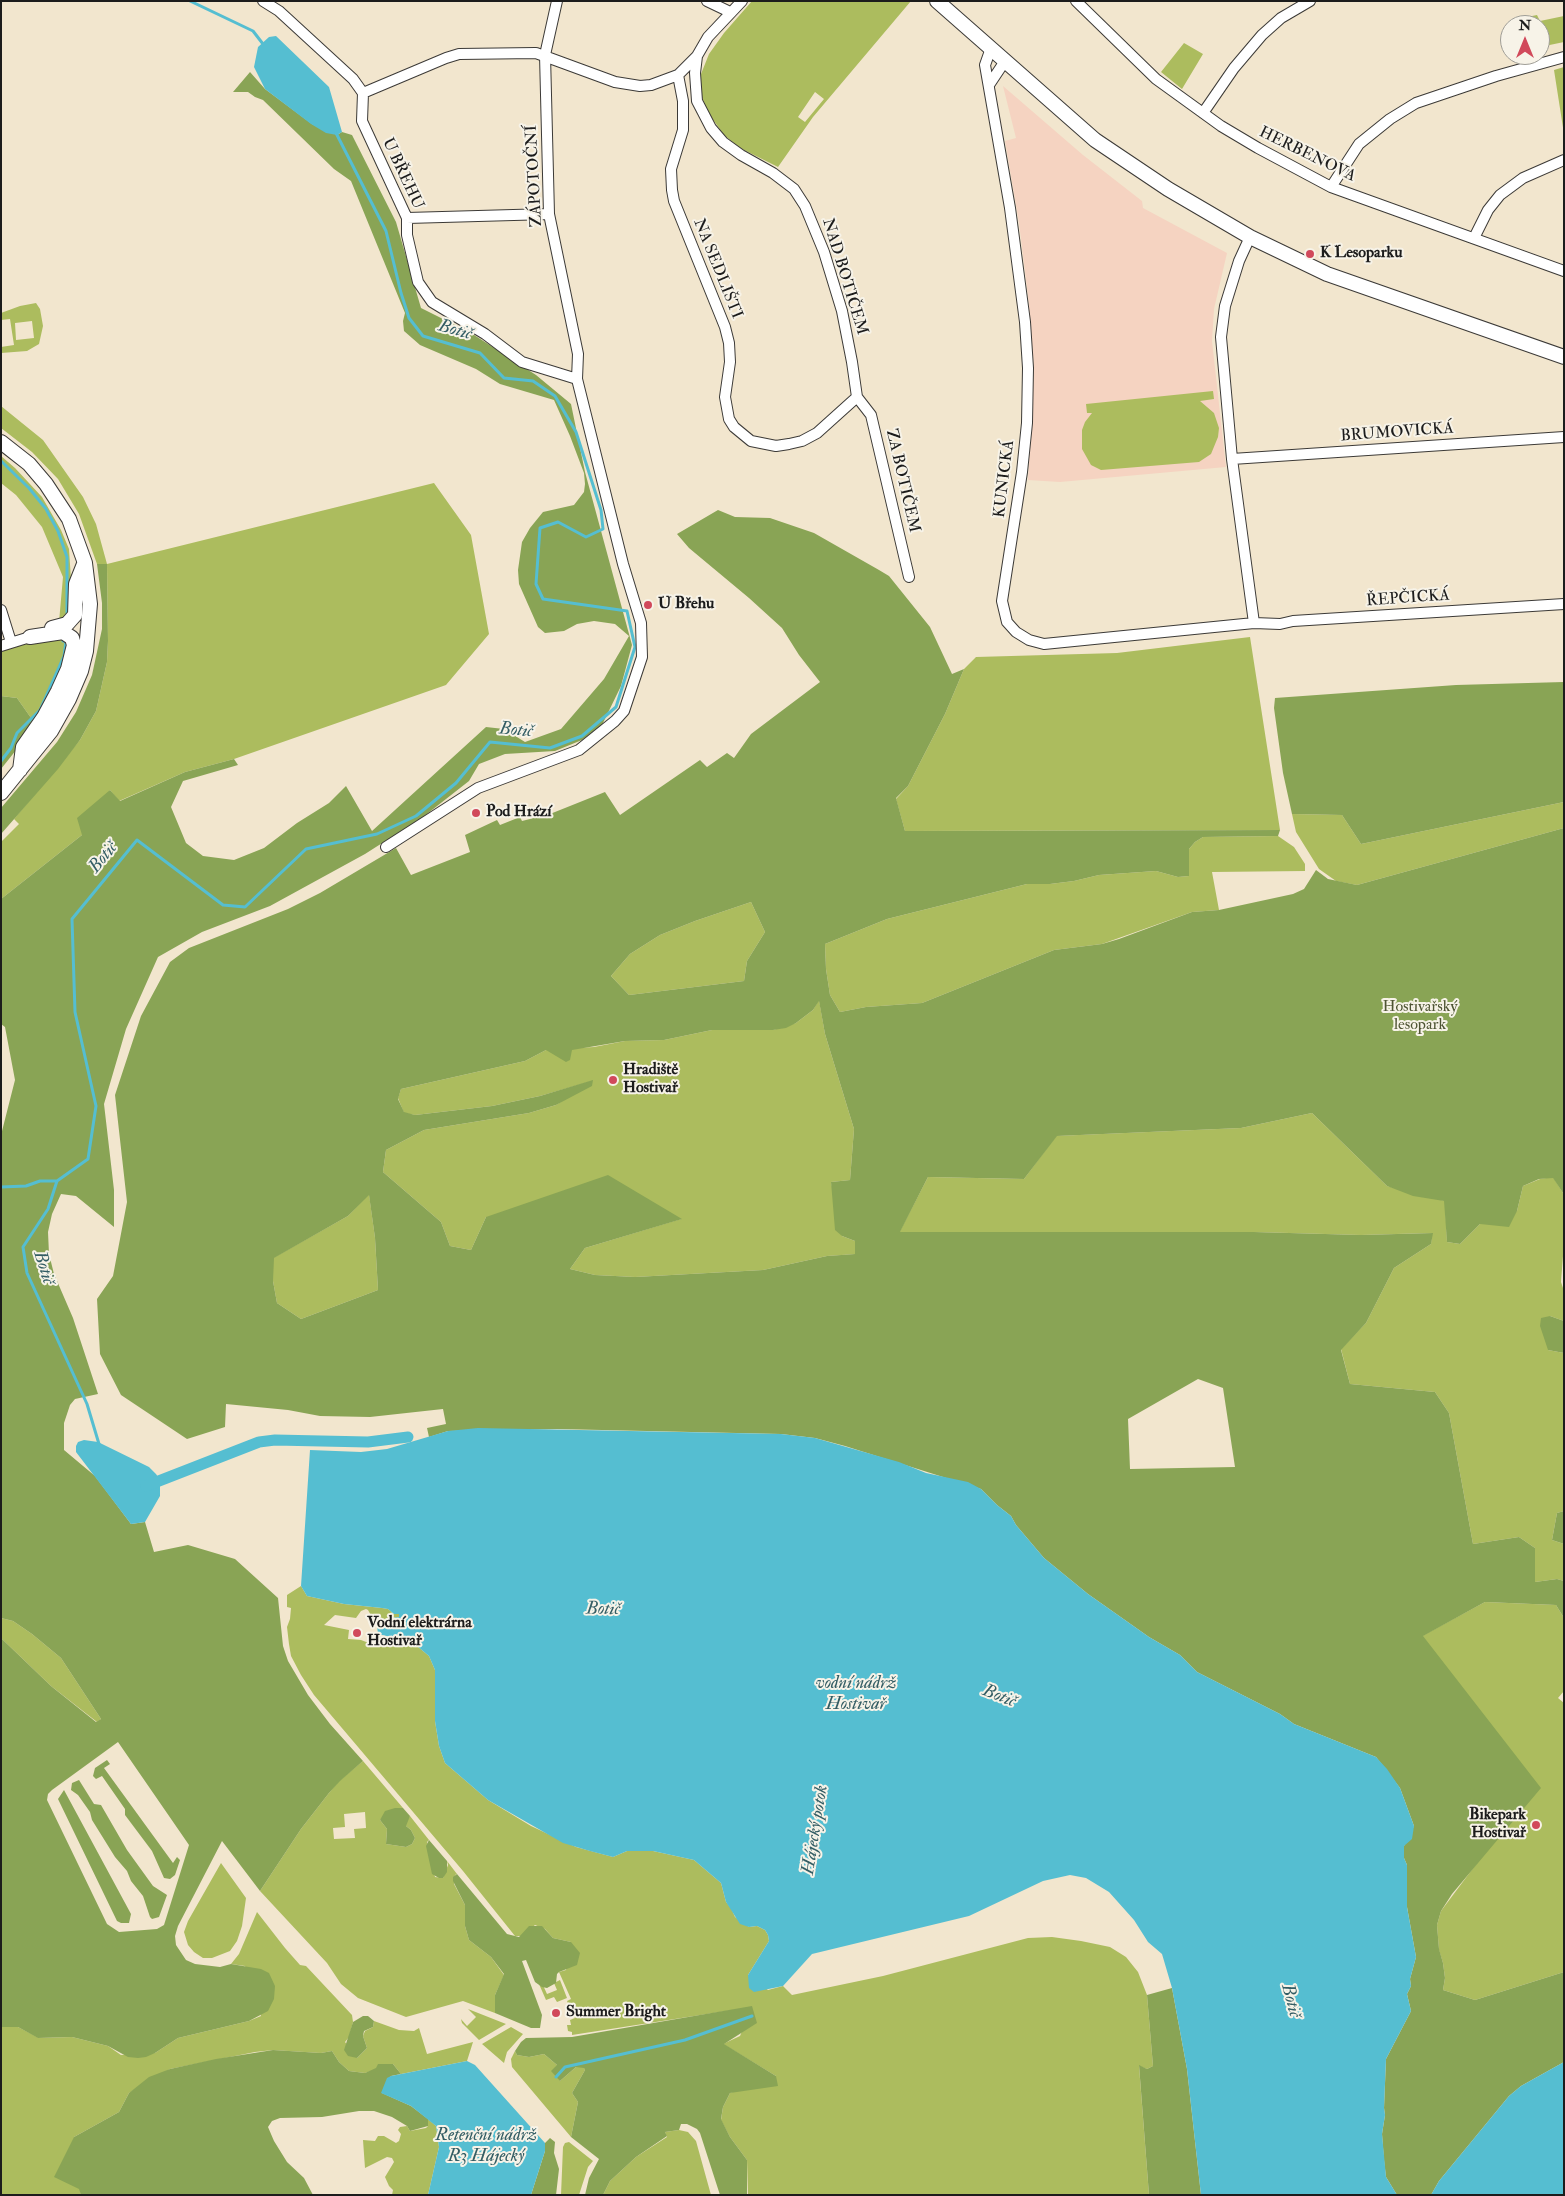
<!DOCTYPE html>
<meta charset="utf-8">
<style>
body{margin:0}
#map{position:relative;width:1565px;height:2196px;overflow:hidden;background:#f2e6ce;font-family:"IM FELL Double Pica",serif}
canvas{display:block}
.frame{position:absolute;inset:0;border:2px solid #1c1c1c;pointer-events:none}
.north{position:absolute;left:1500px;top:15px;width:50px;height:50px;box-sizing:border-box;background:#f7f3e8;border:1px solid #9f9d96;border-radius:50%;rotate:0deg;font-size:14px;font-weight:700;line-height:20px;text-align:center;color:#1c1c1c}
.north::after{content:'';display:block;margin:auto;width:18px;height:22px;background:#d1495b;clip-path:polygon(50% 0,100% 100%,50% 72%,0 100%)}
</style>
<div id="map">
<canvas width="1565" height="2196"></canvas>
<div class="frame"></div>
<div class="north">N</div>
</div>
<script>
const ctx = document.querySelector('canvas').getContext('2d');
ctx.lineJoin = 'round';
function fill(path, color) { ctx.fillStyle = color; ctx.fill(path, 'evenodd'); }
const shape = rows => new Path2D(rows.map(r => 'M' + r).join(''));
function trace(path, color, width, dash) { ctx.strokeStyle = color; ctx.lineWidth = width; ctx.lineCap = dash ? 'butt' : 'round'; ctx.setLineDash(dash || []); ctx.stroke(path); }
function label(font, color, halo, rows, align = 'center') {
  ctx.font = font + ' "IM FELL Double Pica",serif'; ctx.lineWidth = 4; ctx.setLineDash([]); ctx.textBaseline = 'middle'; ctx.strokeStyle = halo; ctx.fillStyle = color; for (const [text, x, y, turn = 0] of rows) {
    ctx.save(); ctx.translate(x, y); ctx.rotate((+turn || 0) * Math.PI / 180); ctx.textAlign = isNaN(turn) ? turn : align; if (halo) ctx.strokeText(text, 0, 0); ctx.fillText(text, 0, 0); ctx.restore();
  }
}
fill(shape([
 [1003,86,1083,155,1142,201,1143,208,1227,253,1214,309,1212,341,1226,467,1060,482,1028,480,1034,368,1028,296,1019,223,1005,141,1016,138]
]), '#f5d3c1');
fill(shape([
 [752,1,911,1,813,117,778,167,740,148,724,135,709,114,701,95,701,74,709,54,724,33],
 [815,92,824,99,805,122,798,117],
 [1537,15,1540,21,1564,16,1564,42,1540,47,1540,25,1532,25,1532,16],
 [1184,43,1203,54,1182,89,1161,72],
 [1564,67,1564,134,1554,70],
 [36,303,40,309,43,326,39,344,27,351,1,353,1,347,14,345,10,319,1,320,1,313,20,306],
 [32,321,34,338,16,340,15,323],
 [1213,391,1214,399,1200,401,1214,413,1219,428,1218,437,1211,454,1199,462,1101,470,1091,465,1082,449,1082,430,1085,422,1092,413,1087,413,1086,404],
 [1,406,43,440,83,497,96,524,107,564,434,483,471,535,489,634,446,685,234,759,185,772,119,801,110,790,82,835,1,899,1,842,19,824,14,819,80,740,96,711,107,662,108,641,107,564,97,564,79,514,58,479,32,452,1,428],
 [1,456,15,468,42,497,61,530,69,549,73,610,59,622,63,577,42,527,16,495,1,483],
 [59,635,71,647,36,725,17,698,1,696,1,651],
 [1250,637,1280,830,905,831,896,799,908,786,945,714,964,669,976,657,1117,653],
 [1564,802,1564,828,1357,885,1336,881,1319,869,1296,832,1292,814,1342,815,1361,844],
 [1278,836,1294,847,1305,864,1305,871,1212,872,1219,910,1192,912,1102,944,1054,950,922,1003,866,1007,840,1012,830,995,826,969,825,944,887,919,1027,884,1050,884,1074,881,1099,875,1156,871,1178,877,1189,876,1189,849,1195,842,1203,837],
 [751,902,765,932,747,961,744,981,629,995,611,976,630,954,660,935,695,921],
 [819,1000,825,1034,854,1129,850,1180,831,1182,842,1236,855,1241,856,1254,827,1256,763,1270,635,1277,595,1275,570,1269,585,1248,681,1219,486,1217,471,1250,450,1246,441,1222,383,1172,386,1150,424,1130,529,1113,556,1105,592,1081,540,1096,492,1106,415,1115,404,1113,398,1098,401,1089,525,1061,546,1050,594,1047,625,1041,664,1040,712,1030,773,1030,796,1023,813,1010],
 [1312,1113,1387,1186,1445,1201,1447,1242,1460,1244,1480,1224,1517,1211,1523,1186,1540,1179,1553,1177,1563,1193,1564,1243,1561,1282,1564,1291,1564,1321,1550,1316,1548,1350,1564,1353,1564,1511,1557,1513,1552,1540,1564,1544,1564,1581,1557,1579,1535,1582,1535,1548,1519,1537,1473,1544,1449,1413,1435,1392,1350,1384,1341,1349,1366,1323,1394,1268,1431,1244,1432,1233,1361,1235,1254,1232,899,1233,928,1177,1024,1179,1056,1136,1241,1128],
 [369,1194,375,1238,378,1290,301,1319,277,1303,273,1281,273,1258,348,1216],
 [301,1586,307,1596,344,1604,382,1608,388,1609,394,1614,399,1614,400,1617,392,1618,377,1626,368,1610,366,1609,361,1611,356,1618,335,1615,324,1625,349,1630,348,1639,361,1640,374,1645,374,1635,417,1646,429,1656,435,1670,435,1721,439,1746,445,1763,488,1800,531,1826,576,1847,613,1857,627,1851,653,1851,694,1860,721,1883,726,1902,731,1908,735,1917,749,1927,757,1926,765,1930,768,1935,769,1941,748,1975,768,1990,783,1986,792,1995,883,1976,1028,1938,1052,1937,1081,1941,1110,1947,1126,1957,1138,1972,1147,1995,1153,2066,1147,2069,1139,2066,1149,2195,748,2195,747,2160,730,2137,721,2120,723,2107,730,2093,776,2076,723,2044,740,2036,752,2007,572,2035,572,2032,568,2031,567,2025,571,2025,570,2020,575,2018,567,2001,571,1999,559,1972,566,1970,571,1942,553,1938,545,1929,535,1925,522,1936,515,1936,463,1871,314,1695,301,1675,291,1656,289,1644,287,1627,290,1619,291,1608,287,1607,287,1595],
 [1485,1602,1556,1605,1564,1618,1564,1691,1558,1698,1564,1703,1564,1972,1475,2000,1443,1990,1445,1978,1443,1963,1439,1950,1437,1925,1441,1911,1477,1863,1422,1636],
 [1,1618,13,1621,32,1634,61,1658,101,1719,97,1722,51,1686,1,1638],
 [363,1761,403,1808,398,1808,380,1820,387,1829,386,1844,406,1847,412,1844,415,1838,411,1830,406,1826,405,1823,410,1816,429,1840,427,1842,435,1877,443,1878,448,1865,447,1861,457,1874,455,1875,454,1884,465,1905,465,1926,469,1940,491,1957,504,1975,495,1995,495,2013,463,2001,406,2017,358,1998,341,1984,327,1963,260,1891,301,1829,329,1793,339,1781],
 [365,1812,366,1828,354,1829,355,1838,334,1839,333,1828,345,1827,344,1814],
 [221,1863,246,1898,242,1926,237,1941,230,1951,212,1958,203,1958,194,1952,188,1945,184,1932,188,1921],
 [257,1912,285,1948,300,1965,306,1966,352,2015,353,2022,349,2037,345,2042,357,2058,367,2048,363,2036,365,2031,373,2027,374,2021,399,2030,414,2031,419,2028,427,2054,473,2042,467,2061,401,2074,393,2064,365,2073,349,2071,339,2062,332,2051,321,2053,273,2050,255,2052,170,2069,129,2093,119,2112,74,2137,81,2195,1,2195,1,2027,18,2027,39,2038,72,2037,108,2046,121,2055,155,2053,178,2038,249,2021,261,2016,245,1966,231,1964,239,1954],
 [560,1980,567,1998,557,2002,554,1997,546,2000,539,1984,542,1983,547,1994,557,1990,554,1983],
 [468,2009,506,2024,479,2040,462,2023,461,2019,467,2026,476,2017],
 [511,2027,523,2034,507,2052,504,2063,482,2044],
 [515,2051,517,2055,529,2057,544,2054,557,2065,560,2081,576,2067,584,2067,585,2070,572,2093,578,2102,571,2137,512,2067,511,2059],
 [428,2119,436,2126,439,2147,428,2195,392,2195,393,2190,389,2186,385,2177,394,2162,392,2158,387,2157,365,2168,363,2140,375,2141,378,2136,384,2136,396,2143,399,2141,401,2134,398,2130,400,2127,407,2126,410,2131,426,2128,428,2126],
 [679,2130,688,2132,696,2141,711,2195,603,2195,610,2181,636,2157,667,2137,665,2132],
 [569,2142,593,2161,588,2167,579,2195,561,2195,563,2147,565,2143]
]), '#acbc5e');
fill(shape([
 [250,72,265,89,312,124,337,135,342,132,352,135,396,222,421,308,471,333,536,375,571,404,585,472,632,645,621,686,602,725,582,740,555,751,505,754,479,764,469,781,423,817,365,854,270,906,202,932,158,957,126,1029,104,1104,114,1190,114,1227,76,1196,61,1194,52,1214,48,1232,49,1254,54,1274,73,1318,98,1394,75,1399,70,1405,64,1423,64,1450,95,1476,131,1524,145,1522,154,1552,188,1545,235,1559,278,1598,283,1646,288,1661,308,1695,330,1724,363,1761,340,1781,329,1793,301,1829,260,1891,222,1841,178,1926,175,1936,176,1945,186,1960,195,1964,220,1967,231,1964,261,1969,269,1973,275,1986,274,1999,268,2011,249,2021,178,2038,155,2053,146,2057,138,2058,128,2057,108,2046,72,2037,38,2038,18,2027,1,2027,1,1638,51,1686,96,1722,101,1719,61,1658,32,1634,13,1621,1,1618,1,1135,15,1080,5,1027,1,1024,1,899,82,835,77,818,110,790,120,801,185,772,234,759,238,765,183,781,171,807,186,843,203,856,234,860,264,848,297,823,329,803,346,786,372,831,486,727,504,729,525,742,561,729,604,679,629,636,615,624,594,621,577,624,564,631,545,633,538,627,519,584,518,570,522,542,530,528,543,512,574,505,584,492,585,484,584,473,570,436,554,400,500,384,476,369,420,345,404,331,403,321,405,313,351,181,334,169,263,100,255,97,248,92,233,92],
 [118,1742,189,1845,164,1925,157,1929,119,1932,107,1924,47,1800,48,1794,52,1790],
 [718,510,735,517,770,518,814,533,879,570,889,576,930,627,952,674,964,669,945,714,908,786,896,798,905,831,1280,830,1278,836,1203,837,1195,842,1189,849,1189,876,1178,877,1156,871,1099,875,1074,881,1050,884,1027,884,887,919,825,944,826,969,830,995,840,1012,866,1007,922,1003,1054,950,1102,944,1119,939,1192,912,1219,910,1293,894,1304,889,1316,870,1328,879,1357,885,1564,828,1564,1204,1563,1193,1553,1178,1539,1179,1523,1186,1517,1211,1509,1227,1480,1224,1460,1244,1447,1242,1444,1201,1413,1196,1387,1186,1312,1113,1241,1128,1057,1136,1024,1179,928,1177,900,1232,1254,1232,1361,1235,1433,1233,1431,1244,1394,1268,1366,1323,1341,1350,1350,1384,1435,1392,1449,1413,1473,1544,1519,1537,1535,1548,1535,1582,1557,1579,1564,1581,1564,1618,1556,1605,1485,1602,1423,1636,1541,1788,1452,1894,1441,1911,1437,1925,1439,1949,1443,1963,1445,1978,1443,1990,1475,2000,1564,1972,1564,2062,1521,2086,1509,2096,1439,2181,1431,2195,1397,2195,1386,2177,1384,2160,1382,2134,1385,2115,1384,2108,1386,2059,1411,2011,1407,1994,1411,1986,1410,1979,1416,1957,1407,1907,1407,1865,1404,1858,1404,1846,1414,1826,1400,1788,1376,1757,1294,1724,1280,1714,1197,1672,1180,1655,1149,1637,1088,1594,1044,1558,1016,1525,1011,1516,997,1505,981,1489,845,1446,815,1438,781,1434,557,1429,448,1431,429,1437,427,1428,446,1424,443,1409,370,1417,320,1416,288,1410,226,1404,225,1427,187,1439,121,1395,100,1354,97,1299,113,1276,127,1202,115,1095,141,1016,170,962,189,948,288,909,320,893,396,848,411,875,470,852,465,835,497,820,500,825,520,817,522,821,550,814,605,792,620,815,700,760,707,767,727,753,734,758,751,734,820,682,799,655,782,628,749,598,689,548,677,534],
 [751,902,765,932,747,961,744,981,629,995,611,976,630,954,660,935,695,921],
 [819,1001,825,1034,854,1129,850,1180,831,1182,835,1230,842,1236,855,1241,855,1254,827,1256,763,1270,635,1277,595,1275,570,1269,585,1248,682,1219,608,1175,486,1217,471,1250,450,1246,441,1222,383,1172,386,1150,424,1130,529,1113,556,1105,592,1086,593,1080,540,1096,492,1106,415,1115,404,1112,398,1099,401,1089,525,1061,546,1050,566,1062,570,1060,572,1050,625,1041,664,1040,712,1030,773,1030,786,1028,796,1023,813,1010],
 [369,1195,375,1238,378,1290,301,1319,277,1303,273,1281,274,1258,348,1216],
 [1198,1379,1223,1388,1235,1467,1130,1469,1128,1419],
 [97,564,107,564,108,641,107,662,96,711,80,740,58,769,1,834,1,808,57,742,76,712,92,675,102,629,102,603],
 [1564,682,1564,802,1361,844,1342,815,1292,814,1283,773,1274,708,1275,698,1456,685],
 [1,696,17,698,36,725,1,769],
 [1550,1316,1564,1321,1564,1353,1548,1350,1540,1326,1541,1318],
 [1564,1511,1564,1544,1552,1540,1557,1513],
 [107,1760,110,1764,104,1768,173,1863,177,1857,180,1860,175,1875,170,1879,164,1878,152,1851,125,1815,125,1809,102,1776,96,1779,93,1776,95,1768],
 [79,1780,94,1804,101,1805,127,1850,153,1886,167,1895,159,1917,152,1919,150,1917,143,1896,131,1881,127,1871,115,1857,92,1820,90,1812,78,1795,71,1790,72,1783],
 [64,1790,131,1914,129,1923,121,1923,117,1921,58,1799],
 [395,1808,403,1808,410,1816,406,1826,411,1830,415,1838,412,1844,406,1847,386,1844,387,1829,380,1820,385,1811],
 [429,1840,447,1861,447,1872,443,1878,439,1878,432,1874,426,1846],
 [457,1874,507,1934,519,1937,529,1926,542,1926,553,1938,571,1942,580,1953,577,1965,559,1972,557,1974,556,1983,547,1988,542,1987,535,1982,526,1960,522,1961,542,2015,540,2028,531,2028,495,2013,495,1995,504,1974,491,1957,469,1940,465,1926,465,1905,453,1881,453,1877],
 [1172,1988,1187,2069,1201,2195,1149,2195,1139,2065,1147,2069,1153,2066,1147,1995],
 [752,2006,757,2023,724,2044,776,2076,778,2086,730,2093,723,2107,721,2119,730,2137,747,2160,747,2195,720,2195,700,2133,697,2129,687,2124,681,2124,679,2130,665,2132,667,2136,636,2157,610,2181,603,2195,585,2195,589,2178,599,2159,571,2137,578,2102,572,2093,585,2070,584,2068,576,2067,560,2081,551,2071,557,2065,544,2054,529,2057,517,2055,515,2051,521,2042,526,2038,572,2037],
 [363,2016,368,2016,374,2021,373,2027,364,2031,363,2036,367,2048,357,2058,348,2056,344,2050,353,2022],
 [273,2050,321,2053,332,2051,339,2062,349,2071,365,2073,376,2068,378,2064,393,2064,401,2074,391,2076,382,2093,411,2106,428,2119,428,2126,410,2131,407,2126,392,2117,374,2111,359,2111,322,2117,280,2118,272,2121,268,2127,274,2141,287,2162,304,2178,313,2195,81,2195,79,2189,54,2177,74,2137,119,2112,129,2093,149,2077,170,2069,216,2059],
 [550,2138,555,2142,554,2153,559,2169,556,2195,531,2195,545,2151,545,2143]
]), '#89a455');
fill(shape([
 [276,36,329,87,342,132,337,135,326,133,311,124,265,89,254,67,258,47,269,37],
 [478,1428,781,1434,815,1438,899,1462,926,1473,968,1482,981,1489,997,1505,1011,1516,1016,1525,1044,1558,1088,1594,1149,1637,1180,1655,1197,1672,1280,1714,1294,1724,1376,1757,1387,1769,1400,1788,1414,1826,1412,1839,1404,1846,1404,1858,1407,1865,1407,1907,1416,1957,1410,1979,1411,1986,1407,1994,1411,2011,1386,2059,1384,2108,1385,2115,1382,2134,1386,2177,1397,2195,1201,2195,1187,2069,1172,1988,1162,1954,1148,1942,1134,1920,1109,1892,1086,1878,1070,1875,1043,1881,969,1916,812,1954,783,1986,754,1992,749,1988,748,1975,769,1941,768,1935,765,1930,757,1926,749,1927,740,1924,726,1902,721,1883,694,1860,653,1851,627,1851,613,1857,590,1851,563,1843,488,1800,445,1763,439,1746,435,1721,435,1670,429,1656,417,1646,406,1643,404,1637,391,1637,378,1634,377,1626,392,1618,399,1617,399,1614,394,1614,388,1609,382,1608,344,1604,307,1596,301,1586,310,1450,361,1452,387,1449,448,1431],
 [84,1440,98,1442,149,1467,156,1474,160,1480,160,1496,145,1522,131,1524,76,1452,76,1446,78,1442],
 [467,2061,475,2065,545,2143,545,2151,531,2195,428,2195,439,2147,436,2126,411,2106,381,2093,387,2078,391,2076],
 [1564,2062,1564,2195,1431,2195,1439,2181,1509,2096,1521,2086]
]), '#55bed1');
trace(shape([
 [190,1,253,31,263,44],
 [1,461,29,488,46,509,58,531,67,557,67,613],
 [1,761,11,748,17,733,40,710,64,656,66,641,63,641],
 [1,1187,26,1186,40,1181,57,1181],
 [99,1444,87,1404,27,1273,23,1247,48,1209,57,1181,88,1159,96,1106,75,1012,72,919,137,840,223,905,245,907,306,849,377,834,416,816,456,783,490,742,550,748,582,736,616,707,635,647,627,611,543,599,536,584,540,528,558,522,586,537,603,529,601,510,576,432,555,396,533,381,504,378,480,353,423,336,409,318,401,293,386,231,335,131],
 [556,2077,565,2067,685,2040,752,2016]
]), '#55bed1', 3);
trace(shape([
 [146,1486,259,1442,275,1440,368,1442,408,1437]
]), '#55bed1', 11);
const street = shape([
 [263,1,279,11,353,79,363,93,362,121,407,218,407,235,418,282,432,302,485,334,522,362,577,379],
 [707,1,730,12],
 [1076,1,1156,79,1221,126,1258,148,1331,187,1564,271],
 [991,48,985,65,1010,208,1025,322,1028,368,1027,423,1022,472,1002,601,1007,622,1016,632,1029,640,1044,644,1254,623,1280,624,1293,621,1564,604],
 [697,56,695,73,697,101,711,128,723,142,741,155,773,173,794,189,805,206,824,252,842,311,852,362,857,397,871,415,909,577],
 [678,75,683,101,683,130,671,169,672,190,674,201,725,327,729,343,730,362,725,397,729,419,734,427,751,441,776,446,789,444,802,441,817,433,857,397],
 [989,85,1005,61],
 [363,93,446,58,459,54,536,53,615,82,640,86,651,85,678,75,697,56,708,37,742,1],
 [1203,113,1234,68,1262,35,1281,18,1310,1],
 [1331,187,1359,144,1390,119,1416,103,1496,76,1564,57],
 [407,218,549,214],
 [1250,237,1239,261,1225,306,1221,337,1232,459,1254,623],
 [1474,238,1488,210,1500,195,1523,178,1564,160],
 [1232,459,1564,437],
 [1,610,11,642],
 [1,646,30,637],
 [386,847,478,788,579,750,615,721,624,711,642,657,641,623,623,564,577,379,578,354,549,214,545,55,557,1]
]);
const secondary = shape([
 [937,1,1095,140,1168,189,1250,237,1327,274,1564,357],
 [1,442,29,464,46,484,69,519,85,563,90,604,86,651,81,671,69,699,51,731,1,793],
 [52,628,67,624,75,615,76,584,84,564],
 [20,770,23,747,44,717,58,691,68,669,74,645,72,638,63,632,30,637]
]);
trace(street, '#3c3a37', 12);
trace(secondary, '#3c3a37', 16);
trace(street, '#fff', 10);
trace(secondary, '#fff', 14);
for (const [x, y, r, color] of [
 [1310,254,5,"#d1495b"],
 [648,605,5,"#d1495b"],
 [476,813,5,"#d1495b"],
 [613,1080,5,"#d1495b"],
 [357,1633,5,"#d1495b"],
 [1536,1825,5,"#d1495b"],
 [556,2013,5,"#d1495b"]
]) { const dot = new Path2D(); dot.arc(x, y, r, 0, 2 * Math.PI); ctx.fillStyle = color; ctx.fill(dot); trace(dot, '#f7f3e8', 2); }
label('16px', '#1c1c1c', '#f7f3e8', [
 ["HERBENOVA",1307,155,26],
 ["U BŘEHU",402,174,65],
 ["ZÁPOTOČNÍ",535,176,-93],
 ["NA SEDLIŠTI",717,269,68],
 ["NAD BOTIČEM",844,277,73],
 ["BRUMOVICKÁ",1397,433,-4],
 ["KUNICKÁ",1005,479,-83],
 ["ZA BOTIČEM",902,481,77],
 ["ŘEPČICKÁ",1408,599,-4]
]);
label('bold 16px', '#1c1c1c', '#f7f3e8', [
 ["K Lesoparku",1320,254],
 ["U Břehu",658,605],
 ["Pod Hrází",486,813],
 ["Hradiště",623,1071],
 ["Hostivař",623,1089],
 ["Vodní elektrárna",367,1624],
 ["Hostivař",367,1642],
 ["Bikepark",1526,1816,"right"],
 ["Hostivař",1526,1834,"right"],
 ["Summer Bright",566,2013]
], 'left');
label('16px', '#4e5433', '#f7f3e8', [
 ["Hostivařský",1420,1008],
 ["lesopark",1420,1026]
]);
label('italic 18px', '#335d64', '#f7f3e8', [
 ["Botič",455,331,16],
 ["Botič",516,731,5],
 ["Botič",104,858,-51],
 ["Botič",43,1268,73],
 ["Botič",603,1610,1],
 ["vodní nádrž",856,1684],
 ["Hostivař",856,1705],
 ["Botič",999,1697,22],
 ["Hájecký potok",816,1830,-81],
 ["Botič",1290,2001,75],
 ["Retenční nádrž",486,2136],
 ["R3 Hájecký",486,2157]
]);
</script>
